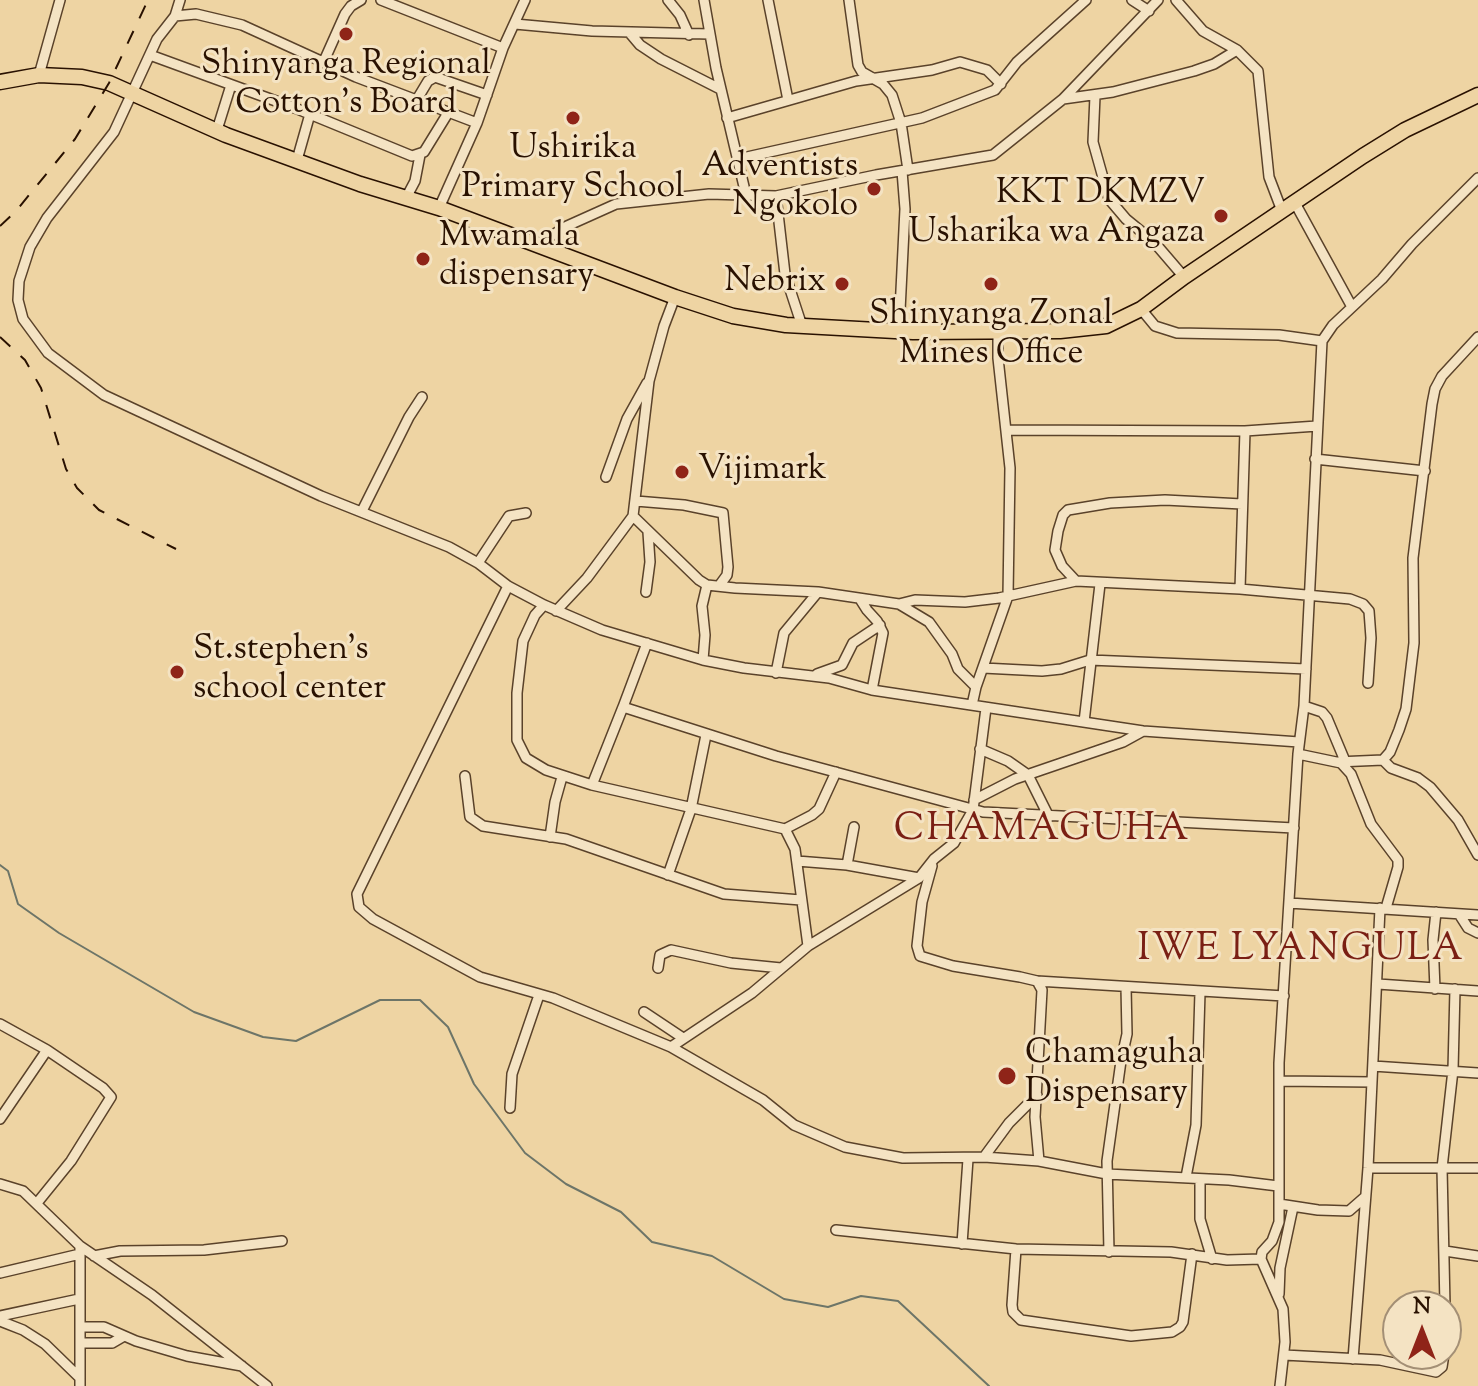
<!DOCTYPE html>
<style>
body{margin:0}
#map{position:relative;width:1478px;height:1386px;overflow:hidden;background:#eed4a3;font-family:"Sorts Mill Goudy",serif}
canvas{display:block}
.north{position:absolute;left:1382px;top:1290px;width:80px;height:80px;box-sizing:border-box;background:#f4e3c3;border:2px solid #a38f75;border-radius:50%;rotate:0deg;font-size:22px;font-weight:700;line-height:32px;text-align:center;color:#291101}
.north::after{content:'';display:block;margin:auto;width:28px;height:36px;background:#8f2418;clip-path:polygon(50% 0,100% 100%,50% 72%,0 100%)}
</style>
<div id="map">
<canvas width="1478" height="1386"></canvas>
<div class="north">N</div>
</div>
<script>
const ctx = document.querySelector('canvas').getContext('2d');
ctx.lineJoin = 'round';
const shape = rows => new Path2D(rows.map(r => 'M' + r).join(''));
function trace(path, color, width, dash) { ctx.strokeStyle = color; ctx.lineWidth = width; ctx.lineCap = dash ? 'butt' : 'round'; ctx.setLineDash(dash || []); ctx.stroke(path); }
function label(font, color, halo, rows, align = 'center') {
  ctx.font = font + ' "Sorts Mill Goudy",serif'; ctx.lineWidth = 6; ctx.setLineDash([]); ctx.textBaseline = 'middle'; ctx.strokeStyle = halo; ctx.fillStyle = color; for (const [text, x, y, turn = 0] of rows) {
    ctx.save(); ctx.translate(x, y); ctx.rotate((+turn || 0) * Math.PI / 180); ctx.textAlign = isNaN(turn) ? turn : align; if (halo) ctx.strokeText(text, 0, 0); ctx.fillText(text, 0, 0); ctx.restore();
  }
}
trace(shape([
 [0,865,8,871,18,904,59,933,194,1012,263,1037,296,1041,380,1000,420,1000,448,1027,474,1084,525,1153,566,1184,621,1212,652,1242,712,1256,784,1299,828,1307,861,1296,898,1301,989,1386]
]), '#6d7568', 2);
const minor = shape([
 [381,0,503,48],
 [668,0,680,15,689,35],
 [704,0,716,68,746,195],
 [768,0,788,100],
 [849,0,858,65,862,72,883,84,892,95,901,123,908,170],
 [1132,0,1149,11],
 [1176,0,1203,31,1237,50,1258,71,1269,177,1282,211],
 [175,16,180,0],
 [515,24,592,31,709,34],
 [629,32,640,45,661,59,720,89],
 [150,55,295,108,412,156,424,152,448,113],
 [324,61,345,14,351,6,361,0],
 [39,75,60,0],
 [1095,96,1093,142,1109,199,1126,219,1154,242,1184,277],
 [1063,99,1113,92,1194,71,1214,64,1237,50],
 [416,101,428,81,435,77,487,95],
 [727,118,856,81,932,70,960,62,987,70,1001,84],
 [477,123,356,77,242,25,196,14,175,16,157,39,114,132,47,218,30,247,19,281,18,300,23,319,48,353,104,395,321,496,449,547,478,563,508,586,544,605,602,630,703,660,744,668,829,678,872,690,1143,731,1299,742],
 [217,130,231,85],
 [738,159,922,118,995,90,1017,62,1086,0],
 [297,160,310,114],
 [776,196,785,274,802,326],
 [406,198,415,181,420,155],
 [1295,203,1352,307],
 [439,208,477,123,503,48,525,0],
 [538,244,567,226,616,204,709,194,776,196,876,175,993,155,1063,99,1158,0],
 [1141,309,1155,326,1177,333,1279,335,1322,341],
 [899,331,905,209,902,171],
 [1006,430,1245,431,1317,426],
 [1315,459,1425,471],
 [606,477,627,419,647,383],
 [636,501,684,505,723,513,728,567,727,575,719,586],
 [362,511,409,417,422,397],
 [633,516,699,580,707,585,735,588,818,592,899,604,915,600,965,602,999,598,1076,581,1240,589,1350,599,1363,604,1369,611,1371,638,1368,683],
 [478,563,509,516,526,513],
 [1076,581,1062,566,1055,550,1058,531,1063,515,1068,510,1110,503,1165,500,1242,504],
 [508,586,357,894,359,907,373,919,480,977,553,998,671,1047,763,1100,794,1125,845,1147,903,1158,984,1157,1039,1161,1107,1174,1229,1180,1278,1186],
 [1240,589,1245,431],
 [646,592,650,562,648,532],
 [860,599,867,610,877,621,883,633,872,690],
 [899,604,929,622,952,654,958,669,976,687],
 [544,605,535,615,523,641,517,693,517,740,526,758,546,770,592,785,785,829,795,849,808,946],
 [556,611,587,578,633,516,649,381,664,326,675,297],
 [647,643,623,707,776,756,983,812,1294,828],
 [703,660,705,635,702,606,707,585],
 [983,668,1042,671,1061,669,1090,660,1306,669],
 [776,673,784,633,818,592],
 [817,674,842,665,853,643,880,625],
 [972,705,976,687,1008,596,1010,468,998,358,998,332],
 [1304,706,1322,712,1327,718,1345,761],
 [1084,722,1100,584],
 [980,749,1008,761,1028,775,1049,817],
 [1298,754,1341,763,1351,774,1371,824,1398,860,1398,867,1386,908],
 [1383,760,1391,768,1418,778,1430,787,1458,820,1478,855],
 [1337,762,1383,760,1390,752,1399,730,1406,709,1414,643,1413,558,1432,404,1435,389,1442,376,1478,337],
 [465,776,470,817,483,826,566,839,724,894,801,900],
 [592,785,623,707],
 [974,800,1015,779,1123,742,1143,731],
 [785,829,812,815,819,809,836,772],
 [550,837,555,802,562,777],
 [797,861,847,865,919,878],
 [847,865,854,827],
 [932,866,922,902,917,946,920,956,953,966,1020,977,1037,981,1042,990,1035,1117,1039,1161],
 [668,875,691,809,706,735],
 [1289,903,1478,915],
 [1459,914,1468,928,1478,933],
 [658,968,660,955,671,950,731,963,781,968],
 [1037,981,1284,996],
 [1378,984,1478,991],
 [1435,989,1433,940,1436,912],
 [644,1012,683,1038],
 [0,1024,47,1050,103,1088,111,1097,71,1161,37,1203],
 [671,1047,752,993,808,946,919,878,934,859,954,843,973,810,986,708],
 [1373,1066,1478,1073],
 [1280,1081,1372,1082],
 [510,1108,512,1074,539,995],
 [0,1119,47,1050],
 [984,1157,1009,1123,1037,1095],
 [1368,1168,1478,1168],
 [1186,1177,1196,1125,1200,992],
 [1200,1179,1200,1219,1212,1259],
 [0,1184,23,1191,80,1246,152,1295,267,1386],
 [1279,1204,1318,1210,1349,1211,1365,1197],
 [836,1230,1016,1249,1171,1252,1227,1260,1261,1259],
 [962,1244,968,1159],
 [1016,1249,1012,1305,1013,1312,1021,1320,1131,1336,1172,1332,1180,1327,1183,1322,1192,1254],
 [1445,1251,1478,1256],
 [1109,1252,1107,1161,1121,1061,1127,1034,1126,987],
 [94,1256,120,1251,204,1250,282,1241],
 [0,1273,80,1254],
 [1279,1294,1280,1268,1293,1207],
 [1445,1306,1442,1168,1453,1070,1455,989],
 [0,1316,79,1299],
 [0,1321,23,1330,45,1344,80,1378],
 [80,1327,104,1327,136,1341,187,1356,242,1366],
 [80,1343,112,1343,124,1336],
 [1284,1355,1380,1360,1436,1372,1442,1367,1444,1354],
 [1353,1359,1368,1168,1380,908],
 [80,1386,80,1246],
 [1280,1386,1285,1342,1283,1309,1261,1259,1262,1252,1272,1241,1279,1222,1279,1063,1298,754,1304,706,1322,341,1333,325,1382,279,1412,244,1478,178]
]);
const highway = shape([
 [0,82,39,75,82,77,109,83,226,135,360,184,439,208,675,297,733,316,786,325,913,332,1060,331,1106,326,1141,309,1184,277,1363,156,1405,130,1478,95]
]);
trace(minor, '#5a422a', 12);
trace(highway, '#291101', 17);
trace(minor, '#f4e3c3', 9);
trace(highway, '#eed4a3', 14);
trace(shape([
 [0,226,16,211,75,139,109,83,148,0],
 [0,337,25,360,41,388,66,469,77,488,99,510,176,549]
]), '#291101', 2, [14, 14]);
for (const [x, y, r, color] of [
 [346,34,8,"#8f2418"],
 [573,118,8,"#8f2418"],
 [874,189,8,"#8f2418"],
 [1221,216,8,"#8f2418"],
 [423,259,8,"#8f2418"],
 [842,284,8,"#8f2418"],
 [991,284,8,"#8f2418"],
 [682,472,8,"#8f2418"],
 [177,672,8,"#8f2418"],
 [1007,1076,10,"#8f2418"]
]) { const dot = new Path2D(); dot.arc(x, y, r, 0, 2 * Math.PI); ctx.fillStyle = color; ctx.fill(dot); trace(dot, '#f4e3c3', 3); }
label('34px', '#291101', '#f4e3c3', [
 ["Shinyanga Regional",346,67,"center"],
 ["Cotton's Board",346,106,"center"],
 ["Ushirika",573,151,"center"],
 ["Primary School",573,190,"center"],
 ["Adventists",858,169,"right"],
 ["Ngokolo",858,208,"right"],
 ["KKT DKMZV",1205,196,"right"],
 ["Usharika wa Angaza",1205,235,"right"],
 ["Mwamala",439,239],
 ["dispensary",439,278],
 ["Nebrix",826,284,"right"],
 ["Shinyanga Zonal",991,317,"center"],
 ["Mines Office",991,356,"center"],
 ["Vijimark",698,472],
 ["St.stephen's",193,652],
 ["school center",193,691],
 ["Chamaguha",1025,1056],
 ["Dispensary",1025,1095]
], 'left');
ctx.letterSpacing = '2px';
label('38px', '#7a1f14', '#f4e3c3', [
 ["CHAMAGUHA",1042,833],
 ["IWE LYANGULA",1301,953]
]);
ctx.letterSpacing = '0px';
</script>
